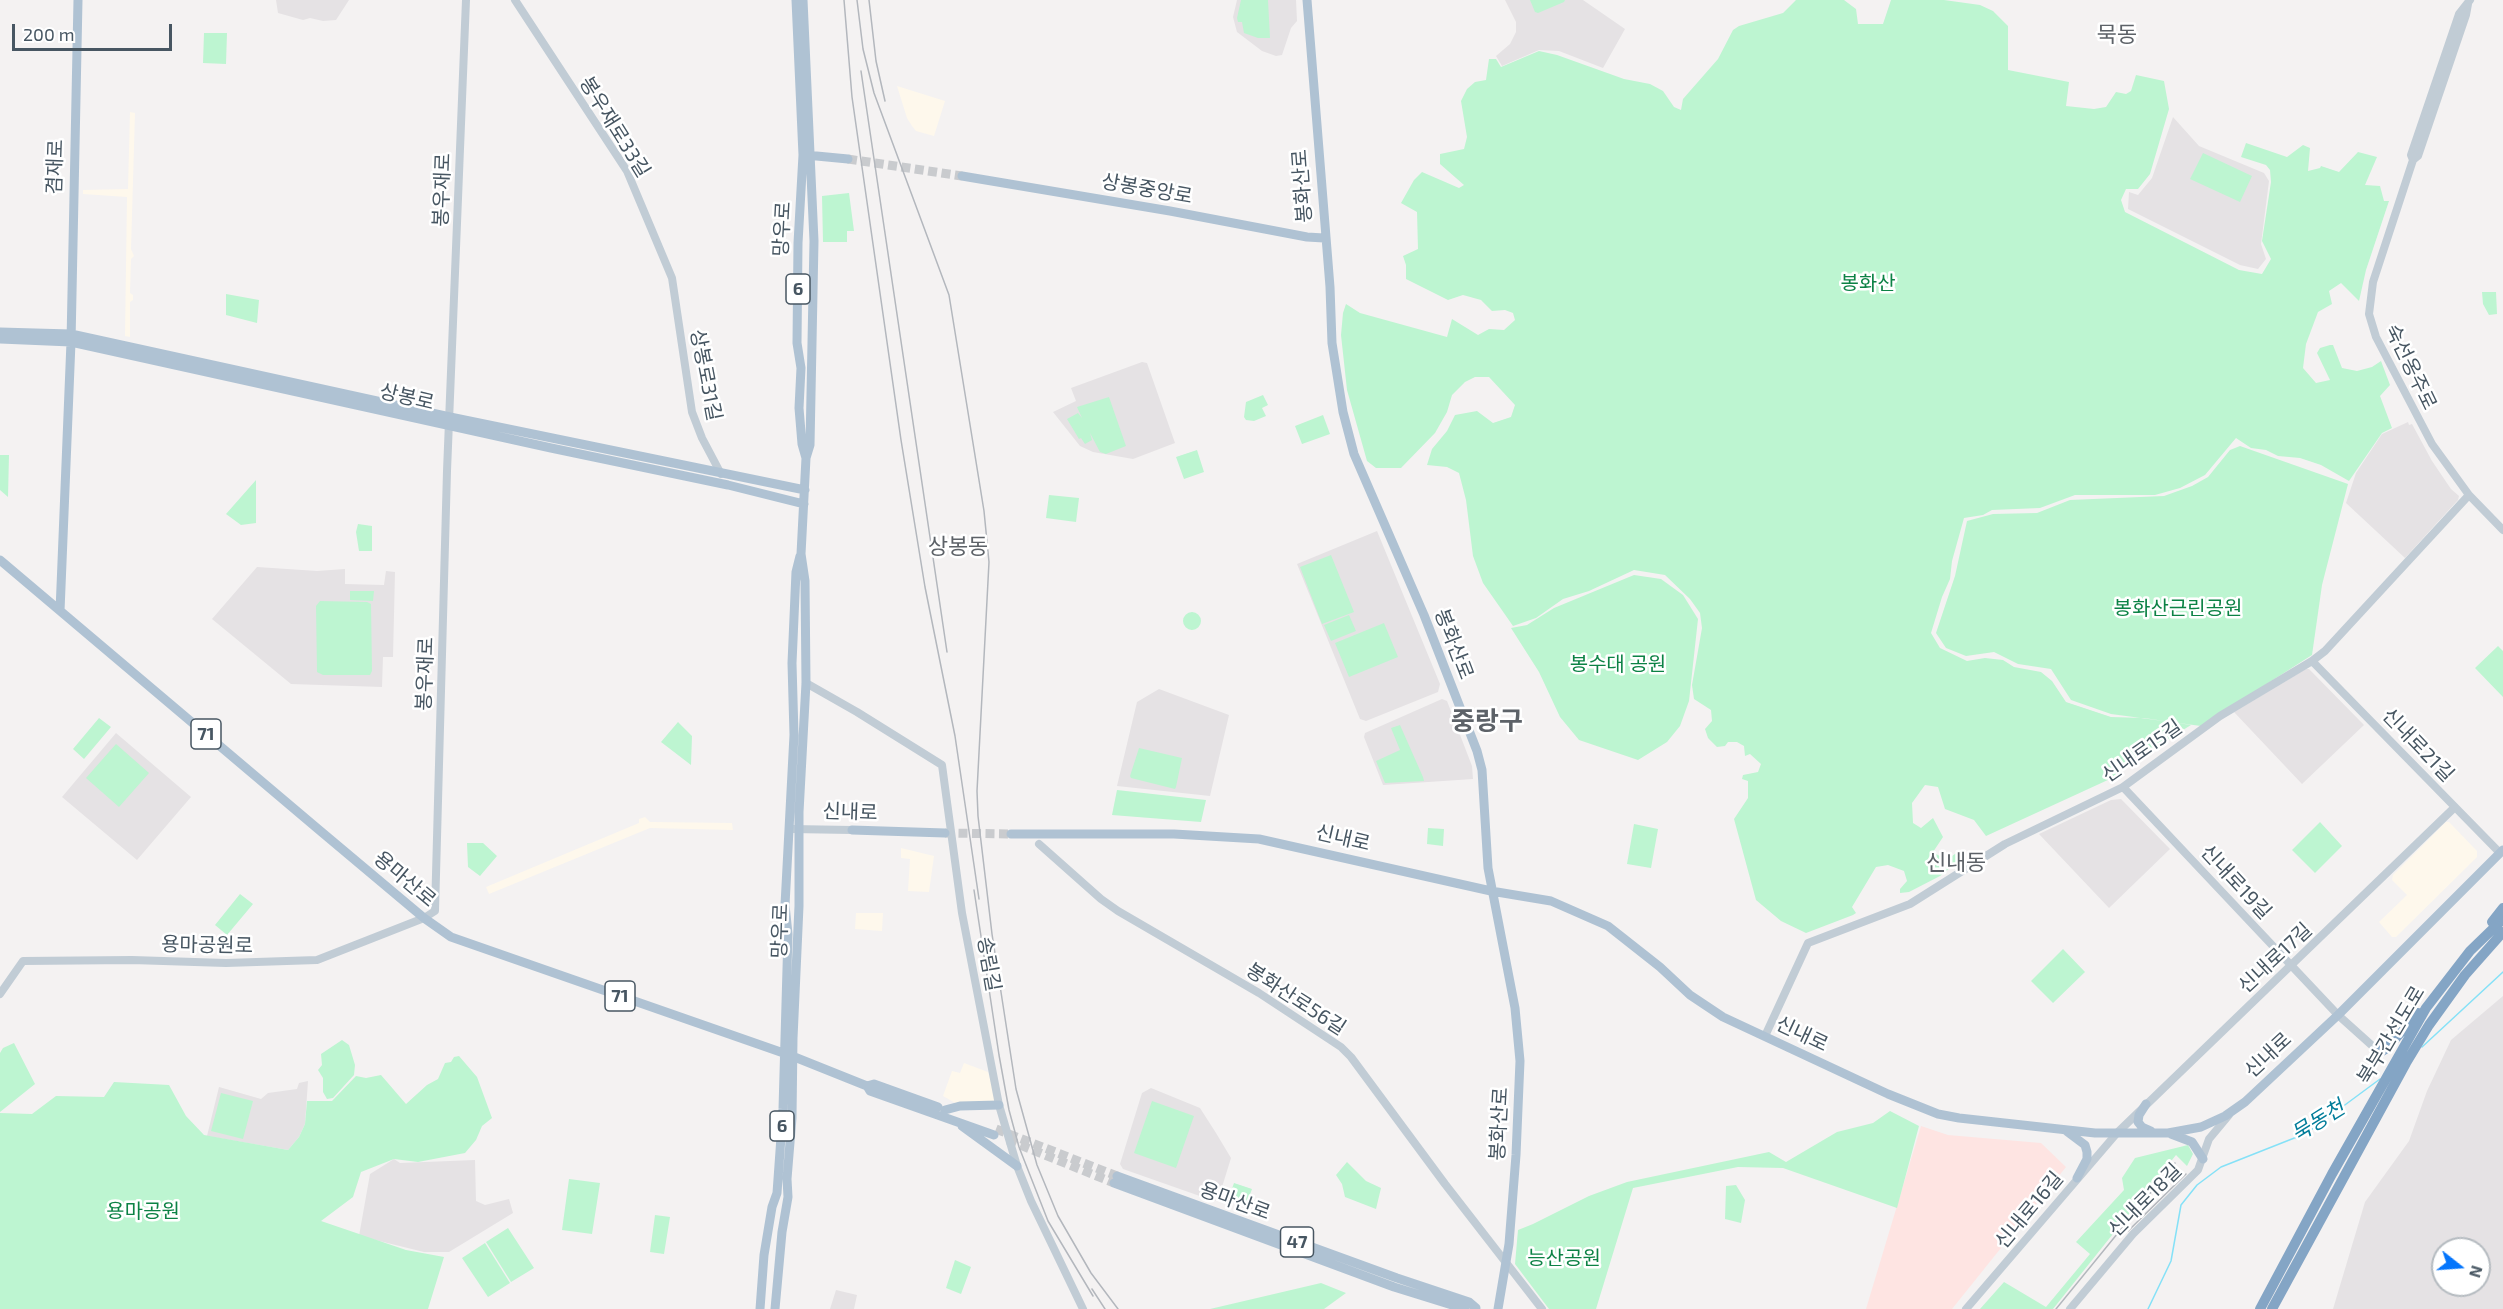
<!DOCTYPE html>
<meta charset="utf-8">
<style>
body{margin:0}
#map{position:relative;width:2503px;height:1309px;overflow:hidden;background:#f4f2f2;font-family:"Exo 2",sans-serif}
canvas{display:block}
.north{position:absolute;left:2431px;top:1237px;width:60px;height:60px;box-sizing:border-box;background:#fff;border:2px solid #b5bbc0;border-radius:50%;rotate:107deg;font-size:16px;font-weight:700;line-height:24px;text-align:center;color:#475662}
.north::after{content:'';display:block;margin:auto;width:21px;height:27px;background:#0475fc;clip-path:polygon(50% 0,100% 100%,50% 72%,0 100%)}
.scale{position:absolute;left:12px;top:24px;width:160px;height:27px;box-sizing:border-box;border:3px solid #475662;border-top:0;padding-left:8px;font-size:18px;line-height:21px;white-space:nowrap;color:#475662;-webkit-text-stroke:4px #fff;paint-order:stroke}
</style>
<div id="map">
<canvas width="2503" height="1309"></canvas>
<div class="north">N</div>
<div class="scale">200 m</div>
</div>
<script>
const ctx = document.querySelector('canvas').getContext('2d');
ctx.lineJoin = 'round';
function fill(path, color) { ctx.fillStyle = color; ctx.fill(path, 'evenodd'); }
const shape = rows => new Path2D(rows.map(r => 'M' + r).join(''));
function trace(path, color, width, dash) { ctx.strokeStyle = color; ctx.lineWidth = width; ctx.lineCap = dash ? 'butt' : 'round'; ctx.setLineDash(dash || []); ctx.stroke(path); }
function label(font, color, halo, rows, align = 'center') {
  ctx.font = font + ' "Exo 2","Noto Sans KR",sans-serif'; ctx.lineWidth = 5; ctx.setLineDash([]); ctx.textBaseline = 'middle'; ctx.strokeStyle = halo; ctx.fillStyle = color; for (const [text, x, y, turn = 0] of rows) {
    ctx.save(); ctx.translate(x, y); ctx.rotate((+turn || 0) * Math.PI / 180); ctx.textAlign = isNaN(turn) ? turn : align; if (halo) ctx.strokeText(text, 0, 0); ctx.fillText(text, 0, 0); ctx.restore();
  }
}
fill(shape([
 [897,86,945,101,934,136,916,131,912,126,907,118],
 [130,112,135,113,131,249,134,256,131,259,130,293,133,295,133,300,130,302,130,337,125,336,127,197,83,194,83,190,128,189],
 [645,817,650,822,732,823,733,830,650,828,489,894,486,887,639,823,639,819],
 [2446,822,2449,822,2477,851,2477,857,2396,937,2392,937,2379,922,2407,895,2392,880,2393,875],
 [901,848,934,856,929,892,908,891,910,859,901,858],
 [381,850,394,860,384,872,372,861],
 [856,913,883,913,882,931,855,929],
 [964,1063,988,1072,997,1103,957,1104,943,1096,952,1071,960,1073]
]), '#fef8ec');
fill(shape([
 [276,0,349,0,336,20,323,21,310,18,303,20,278,13],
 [1237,0,1296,0,1297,21,1291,28,1282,55,1276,56,1262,51,1237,32,1233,17],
 [1505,0,1583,0,1625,29,1603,68,1559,51,1539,50,1502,66,1496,56,1510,44,1516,32,1516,22],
 [2173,117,2199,146,2264,173,2269,181,2261,244,2266,259,2258,269,2240,265,2128,209,2129,192,2138,195,2152,178],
 [1142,362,1147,363,1175,443,1133,459,1093,452,1080,446,1053,412,1076,401,1071,388],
 [2408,422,2409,425,2412,424,2432,461,2451,489,2459,496,2458,500,2405,558,2346,503,2356,473,2382,434],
 [1377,531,1440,684,1438,692,1366,721,1360,719,1297,564],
 [257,567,317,571,345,569,345,584,384,585,386,571,395,572,393,657,383,657,382,687,291,684,212,619],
 [2306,669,2309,669,2364,725,2302,784,2234,712],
 [1159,689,1229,715,1210,796,1117,786,1137,702],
 [1442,699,1447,701,1472,766,1473,779,1383,785,1364,737,1365,733],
 [116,733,191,797,137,860,62,797],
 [2121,799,2170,849,2109,908,2039,834,2111,800],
 [2503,996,2503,1309,2333,1309,2365,1202,2409,1141,2427,1091,2451,1040],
 [2443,1249,2479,1249,2479,1285,2443,1285],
 [308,1081,305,1124,299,1137,288,1150,207,1136,219,1087,261,1099,268,1093,297,1089,299,1083],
 [1151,1088,1200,1108,1216,1133,1231,1158,1218,1200,1214,1201,1123,1169,1120,1164,1142,1093],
 [394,1159,400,1163,475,1160,476,1201,485,1205,509,1199,513,1213,449,1252,424,1252,359,1236,370,1174],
 [836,1290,857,1295,854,1309,830,1309]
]), '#e5e2e4');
fill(shape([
 [1921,1126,1948,1135,2041,1143,2066,1167,1952,1309,1866,1309]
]), '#fee4e2');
fill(shape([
 [1241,0,1268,0,1270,38,1258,38,1244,33,1242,22,1238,22,1237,18],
 [1530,0,1565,0,1564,2,1538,13,1535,12],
 [1796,0,1844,0,1856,9,1858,24,1883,24,1891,0,1944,0,1980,5,1993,11,2008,26,2008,70,2069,82,2066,106,2094,109,2106,107,2116,92,2126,94,2131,91,2136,75,2164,81,2169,109,2150,174,2138,189,2126,189,2121,200,2125,212,2239,270,2262,274,2271,259,2262,241,2271,182,2270,170,2266,165,2241,157,2246,143,2287,157,2303,145,2310,148,2308,171,2320,168,2321,166,2339,172,2358,152,2377,157,2365,185,2380,186,2384,201,2389,201,2366,270,2359,301,2341,283,2329,291,2332,304,2318,312,2306,344,2303,368,2316,383,2330,380,2317,353,2320,348,2330,345,2333,345,2342,368,2357,371,2372,367,2381,361,2390,385,2380,396,2392,428,2382,433,2349,481,2321,465,2300,458,2278,456,2266,450,2251,448,2236,438,2205,475,2180,488,2155,495,2075,495,2040,508,1992,510,1983,515,1964,518,1952,561,1950,579,1942,597,1931,633,1940,648,1967,661,1985,658,2003,660,2014,667,2041,672,2052,681,2066,702,2111,717,2144,718,2191,725,2138,758,2110,779,1986,836,1974,820,1945,809,1938,787,1925,785,1912,803,1913,823,1921,828,1933,818,1943,837,1933,852,1946,860,1958,852,1965,856,1940,876,1909,892,1900,893,1900,889,1907,881,1904,871,1888,865,1876,867,1852,907,1856,913,1853,915,1806,933,1781,921,1756,900,1734,819,1748,798,1748,781,1742,779,1743,775,1758,772,1761,764,1750,754,1745,756,1744,746,1737,742,1728,742,1725,746,1717,747,1708,738,1705,729,1712,721,1711,710,1694,699,1692,685,1702,628,1700,613,1690,599,1665,575,1634,570,1589,591,1563,599,1536,618,1513,626,1483,583,1473,556,1466,500,1459,473,1447,467,1427,465,1432,449,1447,431,1455,415,1477,411,1493,423,1511,417,1515,405,1489,377,1475,377,1465,382,1452,395,1447,412,1435,433,1401,468,1376,468,1367,461,1347,390,1341,335,1343,313,1346,304,1360,313,1447,337,1452,319,1478,335,1489,329,1504,330,1515,320,1513,313,1505,310,1492,311,1481,300,1463,295,1448,300,1406,279,1406,265,1403,256,1418,249,1417,212,1401,203,1414,180,1422,172,1459,188,1464,185,1440,164,1440,154,1464,149,1467,137,1461,101,1467,89,1475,82,1486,80,1489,59,1496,59,1501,67,1539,51,1557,55,1624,79,1650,84,1663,91,1674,107,1681,110,1683,99,1718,59,1733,30,1739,26,1783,13],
 [204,33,227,33,226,64,203,63],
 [2203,153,2252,176,2240,202,2190,179],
 [849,193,854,231,847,231,847,242,823,242,822,196],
 [2496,292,2497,314,2489,315,2483,304,2482,292],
 [226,294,259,300,257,323,226,315],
 [1263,395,1268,405,1262,408,1266,416,1254,421,1246,420,1244,417,1246,402],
 [1109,397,1126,446,1106,454,1100,452,1090,433,1092,440,1085,444,1081,438,1079,439,1067,419,1078,413,1082,418,1077,407],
 [1323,415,1330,434,1302,444,1295,426],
 [2240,446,2348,484,2322,585,2312,655,2201,726,2111,714,2071,700,2051,669,2018,664,1994,652,1966,656,1946,648,1936,633,1955,576,1967,521,1993,514,2037,513,2070,500,2164,496,2192,486,2208,477,2230,450],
 [1197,450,1204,472,1184,479,1176,457],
 [0,455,9,455,8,497,0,490],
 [256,480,256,523,241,525,226,514],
 [1049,495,1079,498,1076,522,1046,518],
 [358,524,372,526,372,551,359,551,356,532],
 [1331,555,1354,612,1322,624,1300,567],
 [1634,575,1661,579,1683,595,1698,619,1689,701,1680,726,1667,742,1638,760,1579,740,1560,717,1539,672,1511,628,1527,625,1554,608],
 [350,591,374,591,373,601,350,600],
 [320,601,367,602,371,604,372,671,370,675,323,675,317,672,316,606],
 '1183 621a9 9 0 1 1 18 0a9 9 0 1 1-18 0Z',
 [1349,615,1356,631,1331,641,1324,625],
 [1384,623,1398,657,1349,677,1335,643],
 [2498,646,2503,651,2503,697,2475,668],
 [99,718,111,727,84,759,73,749],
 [678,722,692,736,691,765,661,742],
 [1400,725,1423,777,1424,781,1385,783,1376,761,1400,750,1391,728],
 [116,744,149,773,119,807,86,778],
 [1139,748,1182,758,1176,787,1175,789,1131,778,1130,776],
 [1117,790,1206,800,1201,822,1112,815],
 [2320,822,2342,846,2315,873,2292,850],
 [1634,824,1658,829,1651,868,1627,864],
 [1428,828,1444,829,1443,846,1427,844],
 [467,843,483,843,497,856,480,876,468,867],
 [240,894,253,904,227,935,215,925],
 [2063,949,2085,972,2053,1003,2031,981],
 [342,1040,349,1045,355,1065,354,1075,333,1098,327,1099,323,1092,323,1078,318,1070,322,1065,321,1054],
 [14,1043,35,1084,0,1112,0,1053,3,1048],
 [459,1056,477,1077,492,1118,482,1126,476,1140,465,1153,418,1162,394,1159,361,1172,353,1197,321,1221,406,1250,444,1257,428,1309,0,1309,0,1113,32,1114,56,1096,104,1097,114,1082,169,1085,186,1116,204,1135,288,1150,299,1137,305,1124,307,1101,332,1101,356,1076,366,1078,381,1075,406,1104,427,1085,438,1079,445,1063,451,1062,454,1057],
 [221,1093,253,1101,243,1139,211,1131],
 [1152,1101,1194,1116,1176,1168,1134,1153],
 [1890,1111,1919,1126,1897,1208,1783,1168,1738,1167,1633,1188,1596,1309,1549,1309,1515,1264,1518,1230,1533,1224,1589,1196,1627,1182,1769,1152,1786,1162,1837,1132,1873,1123],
 [2188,1145,2193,1154,2187,1166,2176,1155,2053,1309,1980,1309,2004,1282,2046,1307,2090,1254,2076,1242,2124,1190,2122,1178,2135,1158],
 [1347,1162,1366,1181,1381,1188,1376,1209,1345,1197,1342,1184,1336,1175],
 [569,1179,600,1183,592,1234,562,1230],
 [1234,1183,1252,1189,1247,1203,1229,1197],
 [1736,1185,1745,1200,1741,1223,1725,1219,1726,1186],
 [655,1215,670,1217,664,1254,650,1252],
 [508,1228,534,1268,511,1282,486,1242],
 [485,1243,510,1283,488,1297,462,1258],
 [955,1260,971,1267,961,1294,946,1288],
 [1321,1283,1346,1293,1324,1309,1210,1309]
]), '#bdf5d1');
trace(shape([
 [2422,1047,2503,972],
 [2148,1309,2171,1261,2181,1205,2197,1185,2221,1167,2307,1133,2380,1079]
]), '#85e1f7', 1.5);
trace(shape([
 [848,159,962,176],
 [945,833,1011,834],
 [996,1129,1117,1176],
 [1008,1140,1114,1183]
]), '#c9cbce', 9, [9, 4.5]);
trace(shape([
 [515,0,627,171,672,278,692,412,702,438,721,474],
 [2470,0,2459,14,2411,155,2413,160,2373,282,2369,314,2376,337,2432,444,2469,495,2503,530],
 [2413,160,2418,156,2435,106,2466,15,2468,4],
 [2312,661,2500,853],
 [806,683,857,712,942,765,962,913,999,1105,1017,1166,1031,1201,1083,1309],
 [2123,787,2338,1015,2377,1050],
 [791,829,852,830],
 [1039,844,1101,899,1118,911,1259,993,1341,1047,1351,1057,1445,1184,1542,1309],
 [0,994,23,961,132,960,226,963,317,960,424,918,435,911,447,471,466,0],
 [1765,1036,1808,943,1910,904,2005,844,2123,787,2220,716,2312,661,2325,651,2469,495],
 [1966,1309,2117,1133,2455,807],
 [2070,1309,2133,1234,2198,1170,2209,1139,2229,1115]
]), '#c1ccd5', 8);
trace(shape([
 [803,0,814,241,810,445,806,458],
 [1307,0,1330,287,1332,343,1343,412,1354,454,1424,615,1477,751,1482,770,1488,868,1515,1008,1520,1061,1516,1155,1509,1244,1498,1309],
 [806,155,848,159],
 [962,176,1170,211,1307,237,1324,238],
 [0,332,71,334,450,417,805,490],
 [0,339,71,342,551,448,728,485,804,504],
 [0,560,318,829,424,918,451,937,792,1056,867,1086,870,1091,994,1135],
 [60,611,71,342,78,0],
 [852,830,945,833],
 [1011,834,1174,834,1259,839,1491,891,1551,901,1608,926,1660,967,1690,995,1723,1017,1888,1094,1938,1114,1959,1118,2095,1133,2168,1133,2201,1127,2225,1116,2245,1102,2338,1015,2503,850],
 [867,1086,874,1084,938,1107],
 [2146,1104,2139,1115,2138,1122,2142,1127,2151,1131],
 [945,1110,960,1106,999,1105],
 [962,1126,1017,1166],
 [2065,1130,2085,1145,2087,1152,2087,1159,2077,1178],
 [2171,1134,2192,1142,2203,1159],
 [1117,1176,1397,1278,1469,1302,1476,1308],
 [1114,1183,1394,1287,1465,1309],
 [760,1309,764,1255,772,1207,777,1193,783,1109,788,934,785,905,794,735,792,663,796,572,800,556],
 [775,1309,782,1232,788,1197,787,1179,792,1118,793,1038,799,906,799,812,806,683,805,581,801,554,806,458,802,444,799,408,801,368,797,343,798,243,803,155,796,0]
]), '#afc2d3', 9);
trace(shape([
 [2492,922,2503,908],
 [2377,1050,2382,1051,2387,1048,2418,1013],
 [2260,1309,2332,1174,2426,1008,2470,951,2503,919],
 [2272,1309,2406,1063,2429,1025,2465,975,2503,932]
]), '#84a5c5', 10);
trace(shape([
 [844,0,852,97,901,440,925,587,955,736,979,899],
 [857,0,863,49,874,93,949,295,984,511,989,562,977,791,978,816,992,934,1016,1089,1037,1165,1058,1216,1091,1273,1118,1309],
 [869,0,876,61,885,101],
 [861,71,947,652],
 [974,890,999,1055,1009,1110,1019,1147,1048,1221,1093,1296],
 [2128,1231,2186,1174],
 [1092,1289,1105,1309],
 [2056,1309,2175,1163]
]), '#b3b7bd', 1.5);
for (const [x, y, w] of [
 [798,289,24],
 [206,734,30],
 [620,996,30],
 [782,1126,24],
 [1297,1242,33]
]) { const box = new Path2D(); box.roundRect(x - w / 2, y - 15, w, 30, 4.5); ctx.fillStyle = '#fff'; ctx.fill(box); trace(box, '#475662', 1.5); }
label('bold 18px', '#475662', null, [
 ["6",798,289],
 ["71",206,734],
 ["71",620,996],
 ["6",782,1126],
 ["47",1297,1242]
]);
label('20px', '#475662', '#fff', [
 ["봉우재로33길",615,127,58],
 ["겸재로",55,167,-88],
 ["봉화산로",1302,186,-94],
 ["상봉중앙로",1147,189,10],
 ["봉우재로",442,190,-88],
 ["망우로",782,229,-87],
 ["숙선옹주로",2411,367,64],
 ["상봉로31길",706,375,79],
 ["상봉로",407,397,13],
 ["봉화산로",1454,644,69],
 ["봉우재로",425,674,-88],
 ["신내로21길",2418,745,46],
 ["신내로15길",2142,751,-35],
 ["신내로",850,812,2],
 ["신내로",1343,838,13],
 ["용마산로",405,879,40],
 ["신내로19길",2236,882,47],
 ["망우로",780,931,-88],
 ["용마공원로",207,945,1],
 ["신내로17길",2275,958,-43],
 ["송림길",989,964,80],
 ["봉화산로56길",1296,999,33],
 ["신내로",1802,1034,25],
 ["북부간선도로",2391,1035,-59],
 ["신내로",2268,1055,-43],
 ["봉화산로",1499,1124,-87],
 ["신내로18길",2145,1200,-45],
 ["용마산로",1235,1201,20],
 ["신내로16길",2029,1210,-50]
]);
label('20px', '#0c8245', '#fff', [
 ["봉화산",1868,283],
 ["봉화산근린공원",2178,608],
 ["봉수대 공원",1618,664],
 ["용마공원",143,1211],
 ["능산공원",1564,1258]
]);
label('italic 21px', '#037d9a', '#fff', [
 ["묵동천",2318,1121,-32]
]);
label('22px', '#5d6268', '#fff', [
 ["묵동",2117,35],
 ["상봉동",958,547],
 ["신내동",1956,863]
]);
label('bold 26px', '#5d6268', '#fff', [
 ["중랑구",1487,721]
]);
</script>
